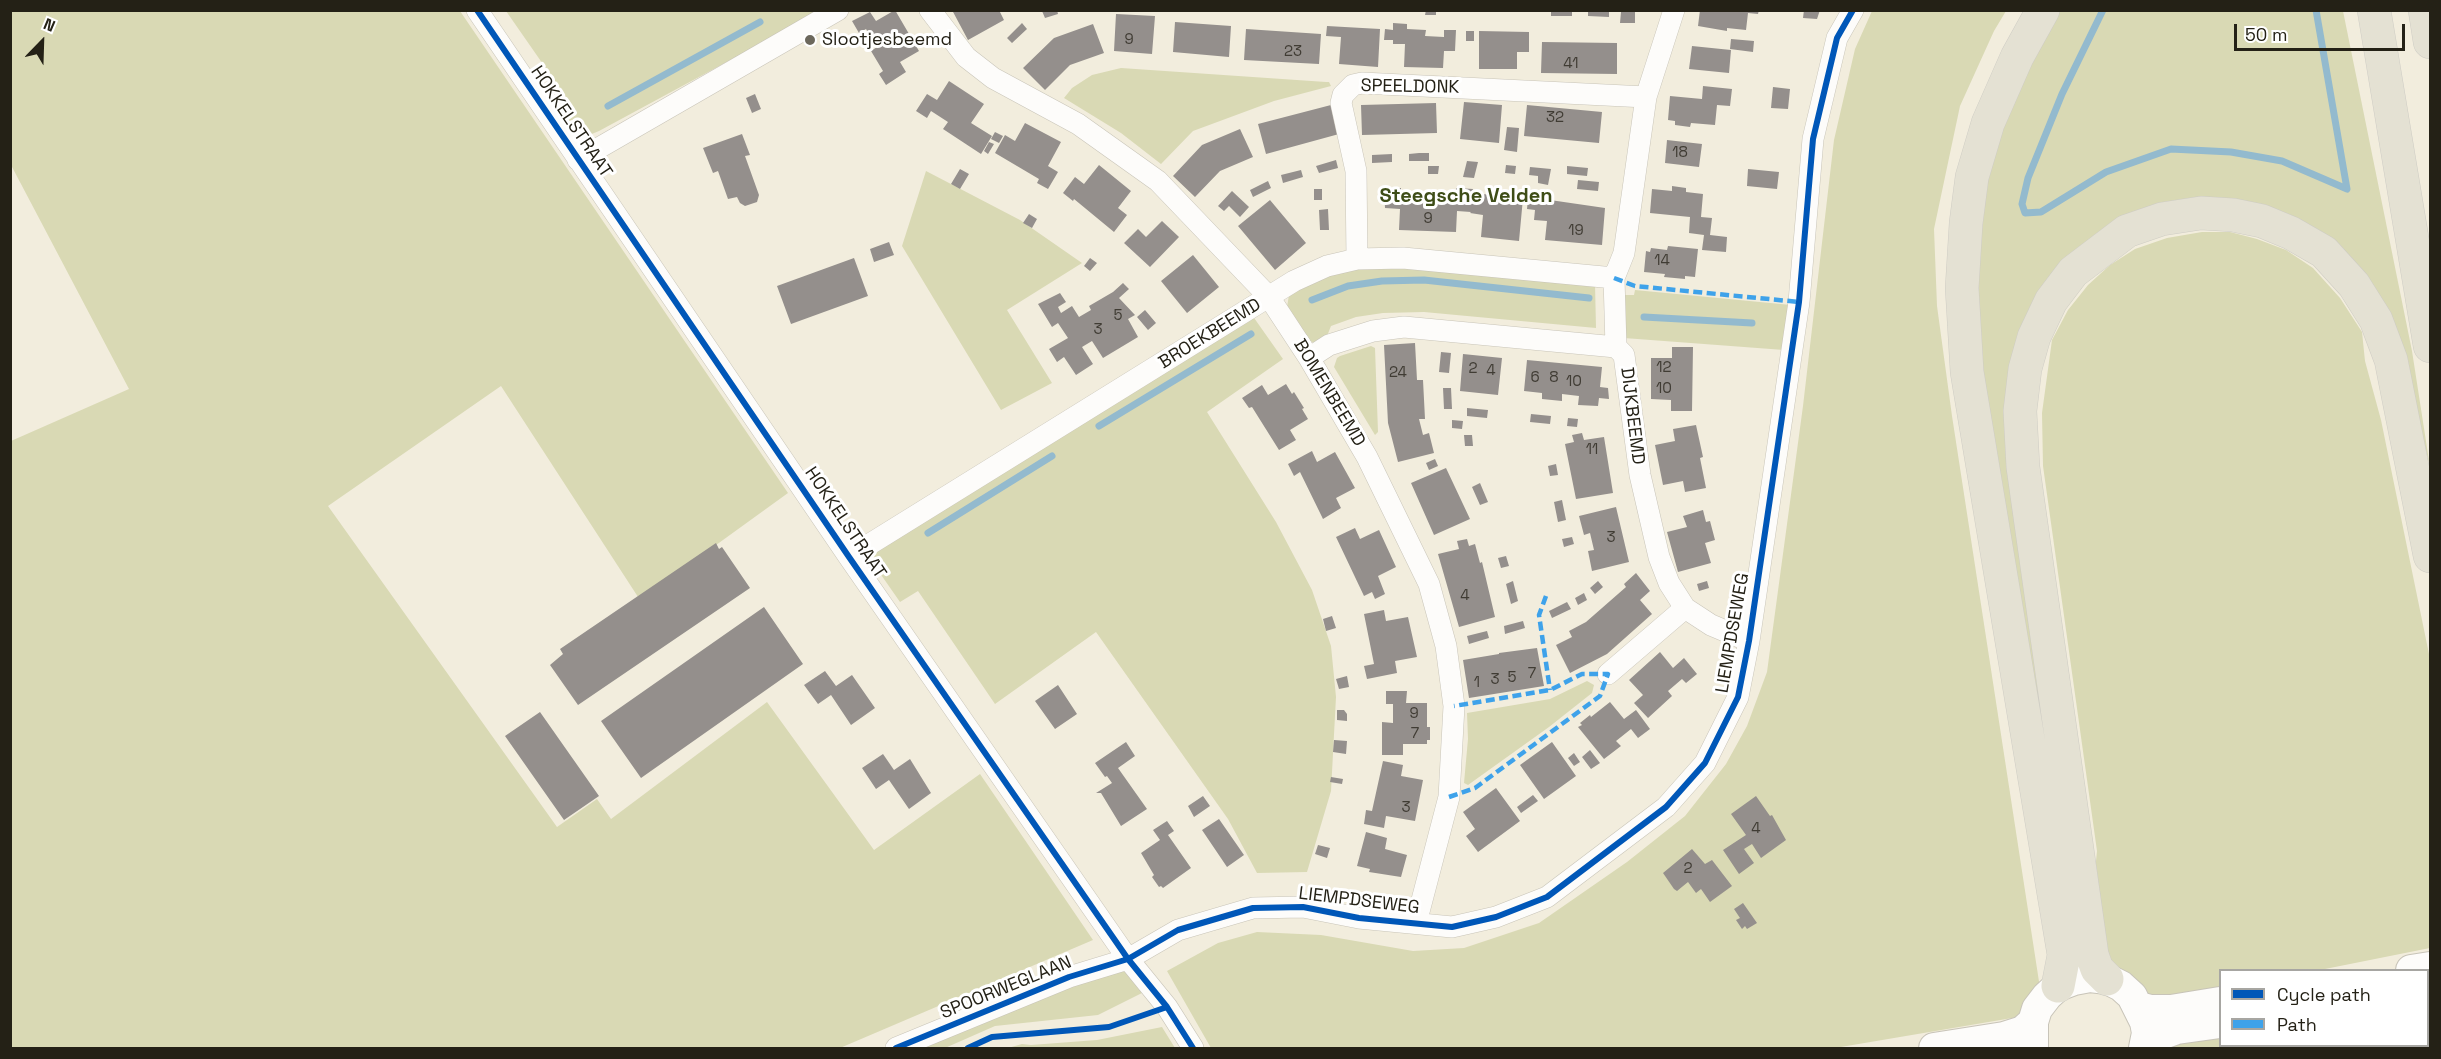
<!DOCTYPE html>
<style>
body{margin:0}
#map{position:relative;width:2441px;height:1059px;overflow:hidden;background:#f2eddd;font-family:"Space Grotesk",sans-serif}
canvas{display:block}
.frame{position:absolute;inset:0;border:12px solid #242116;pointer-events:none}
.legend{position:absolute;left:2219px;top:969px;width:210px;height:78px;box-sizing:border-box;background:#fff;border:2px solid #a7a6a2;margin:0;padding:8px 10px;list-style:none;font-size:18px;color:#242116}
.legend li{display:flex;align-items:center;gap:12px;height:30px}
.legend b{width:30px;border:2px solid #a7a6a2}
.north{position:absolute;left:12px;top:12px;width:60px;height:60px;-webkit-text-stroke:4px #fff;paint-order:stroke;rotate:23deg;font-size:16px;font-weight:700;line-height:24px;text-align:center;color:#242116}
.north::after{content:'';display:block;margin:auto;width:21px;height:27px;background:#242116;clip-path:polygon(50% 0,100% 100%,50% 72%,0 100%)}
.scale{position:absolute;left:2234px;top:24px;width:171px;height:27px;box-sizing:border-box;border:3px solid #242116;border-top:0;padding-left:8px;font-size:18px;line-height:21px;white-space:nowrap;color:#242116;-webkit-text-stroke:4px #fff;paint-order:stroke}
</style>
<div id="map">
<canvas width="2441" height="1059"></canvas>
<div class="frame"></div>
<ul class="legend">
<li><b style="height:8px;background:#0057b8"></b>Cycle path</li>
<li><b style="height:8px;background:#3ea2ea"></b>Path</li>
</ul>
<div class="north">N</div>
<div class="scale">50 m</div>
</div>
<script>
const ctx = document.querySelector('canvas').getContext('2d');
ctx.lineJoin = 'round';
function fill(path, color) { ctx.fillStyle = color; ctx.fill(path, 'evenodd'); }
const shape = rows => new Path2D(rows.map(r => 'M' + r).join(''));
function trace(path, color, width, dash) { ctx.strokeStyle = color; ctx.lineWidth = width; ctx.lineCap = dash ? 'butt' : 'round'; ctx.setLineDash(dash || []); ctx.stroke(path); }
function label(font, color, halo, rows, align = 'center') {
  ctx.font = font + ' "Space Grotesk",sans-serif'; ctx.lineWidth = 6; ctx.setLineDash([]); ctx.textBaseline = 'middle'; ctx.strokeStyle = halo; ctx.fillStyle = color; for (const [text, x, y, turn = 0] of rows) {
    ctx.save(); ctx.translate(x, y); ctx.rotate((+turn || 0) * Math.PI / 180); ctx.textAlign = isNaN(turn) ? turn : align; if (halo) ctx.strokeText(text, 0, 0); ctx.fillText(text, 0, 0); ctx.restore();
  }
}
fill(shape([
 [10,11,460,11,788,493,640,600,501,386,328,506,557,827,597,799,611,819,767,702,874,850,980,774,1093,940,840,1048,11,1048,11,441,129,389,11,165],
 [506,11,821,11,599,131,587,136,574,129,560,110,570,103],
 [1872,11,2006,11,1994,31,1960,106,1934,229,1937,306,1952,416,2040,988,2024,1016,1835,1048,1211,1048,1167,971,1218,943,1257,932,1321,935,1413,951,1464,948,1539,923,1627,862,1685,816,1726,764,1747,726,1767,672,1803,406,1834,140,1855,49],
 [2055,11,2343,11,2412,351,2430,467,2402,352,2329,244,2161,210,2026,333,2081,937,1974,372,1971,288,1985,178,2000,126],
 [1121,68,1326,82,1329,82,1331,86,1274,101,1193,131,1161,164,1121,133,1064,98,1072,88,1092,75],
 [926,171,1020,220,1082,263,1007,310,1052,383,1001,410,902,246],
 [2202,232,2230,232,2257,239,2286,250,2313,268,2340,298,2362,332,2365,361,2381,420,2430,659,2430,948,2320,970,2220,970,2220,992,2149,1001,2111,967,2093,892,2097,851,2043,466,2042,413,2052,340,2068,310,2088,285,2110,265,2135,249,2167,238],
 [1387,266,1595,283,1596,328,1424,312,1383,313,1356,317,1331,326,1327,336,1315,343,1310,341,1287,307,1289,295,1326,276,1363,268],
 [1635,290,1791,305,1784,350,1624,338,1624,295,1634,295],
 [1252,315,1283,359,1207,412,1276,522,1312,590,1331,646,1336,697,1331,791,1307,872,1257,873,1228,819,1096,632,995,704,918,591,900,602,877,569,874,557,875,552],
 [1371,346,1375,348,1378,432,1375,435,1334,367,1337,358,1340,356],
 [1587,681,1594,685,1592,693,1549,727,1468,785,1464,783,1468,739,1467,713,1550,699],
 [1127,967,1142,993,1098,1015,995,1026,945,1048,910,1048,993,1014],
 [1162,1027,1175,1048,1008,1048,1022,1044,1031,1045,1097,1040],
 [2220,1034,2220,1046,2341,1046,2338,1048,2165,1048,2181,1040],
 [2428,1040,2430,1040,2430,1048,2383,1048,2394,1046,2428,1046]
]), '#d9d9b4');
trace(shape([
 [2103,10,2062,94,2028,178,2022,204,2025,213,2041,212,2106,172,2171,149,2231,152,2282,161,2347,189,2316,10],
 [608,106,760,22],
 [1312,300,1348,286,1382,281,1424,280,1589,298],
 [1644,317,1752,323],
 [1099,426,1251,334],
 [928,533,1052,456]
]), '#93bace', 7);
fill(shape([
 [895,10,919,51,900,62,906,72,886,85,879,74,883,71,871,51,877,47,866,29,859,33,852,21,870,12,876,21],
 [952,10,999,10,1004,20,968,40],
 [1057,10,1058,14,1045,18,1042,11],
 [1426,10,1436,10,1436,15,1425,15],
 [1551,10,1572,10,1572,16,1551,16],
 [1588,10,1609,10,1609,17,1588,16],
 [1700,10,1759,10,1758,14,1748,13,1746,30,1727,28,1727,31,1698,26],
 [1804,10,1820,10,1817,19,1803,18],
 [1621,12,1635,12,1635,23,1620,23],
 [1116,14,1155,16,1152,54,1114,51],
 [1175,22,1231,26,1229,57,1173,52],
 [1022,23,1027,29,1012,43,1007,38],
 [1393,23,1407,24,1407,29,1426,30,1425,36,1444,37,1444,30,1456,30,1455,51,1444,51,1443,68,1404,67,1405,44,1393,44,1393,40,1384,40,1385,29,1393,30],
 [1093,24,1104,53,1070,65,1045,90,1023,68,1054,38],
 [1327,26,1380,29,1378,67,1339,64,1341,37,1326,36],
 [1246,29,1321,34,1319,64,1244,60],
 [1466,31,1474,31,1474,41,1466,41],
 [1479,31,1529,32,1529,52,1517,52,1517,69,1479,69],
 [1731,39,1754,41,1753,52,1730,49],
 [1542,42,1617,43,1617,74,1541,73],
 [1692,46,1731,50,1729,73,1689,69],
 [949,81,984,104,971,123,992,136,981,154,943,129,948,122,931,111,927,118,916,111,927,94,937,100],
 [1703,86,1732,89,1730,106,1717,105,1715,125,1691,123,1690,127,1675,125,1675,121,1668,120,1670,96,1702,99],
 [1773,87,1790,89,1788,109,1771,108],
 [755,94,761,109,752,113,746,98],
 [1464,102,1502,105,1499,143,1460,139],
 [1436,103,1437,133,1362,135,1361,105],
 [1331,105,1339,134,1266,154,1258,124],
 [1527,105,1602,112,1599,143,1524,136],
 [1025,123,1061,142,1048,166,1058,172,1048,189,1037,183,1039,179,995,153,1005,135,1015,141],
 [1507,127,1519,128,1517,152,1504,150],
 [1240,129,1253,157,1220,171,1195,197,1173,176,1202,145],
 [995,132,1003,136,999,143,991,139],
 [742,134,750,155,745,156,759,195,757,202,745,206,740,203,737,197,728,199,718,171,713,173,703,148],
 [1667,140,1702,144,1699,167,1665,163],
 [989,142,994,144,988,154,984,151],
 [1419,153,1429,153,1429,161,1409,161,1409,154],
 [1392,154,1392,162,1372,163,1372,155],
 [1336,160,1338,168,1319,173,1316,166],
 [1467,161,1478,162,1474,178,1463,177],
 [1099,165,1131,191,1118,208,1127,215,1114,232,1074,199,1073,201,1063,193,1075,177,1084,184],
 [1506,165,1516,166,1515,174,1505,173],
 [1428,166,1439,166,1438,174,1428,174],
 [1567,166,1588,168,1587,176,1567,174],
 [1530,167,1551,169,1548,185,1538,183,1538,176,1529,175],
 [960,169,969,174,960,189,951,184],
 [1748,169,1779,172,1777,189,1747,186],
 [1301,170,1303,177,1283,183,1281,175],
 [1578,180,1599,182,1598,191,1577,189],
 [1268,181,1271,188,1253,197,1250,190],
 [1672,186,1686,188,1686,192,1703,194,1701,217,1712,218,1710,235,1727,237,1726,252,1702,250,1704,235,1689,233,1690,217,1650,213,1652,189,1672,191],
 [1384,188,1401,188,1401,193,1456,194,1456,188,1473,189,1472,193,1523,198,1519,241,1481,237,1483,215,1470,213,1471,212,1457,211,1456,232,1399,230,1400,209,1385,208],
 [1314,189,1322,189,1322,200,1314,200],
 [1232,191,1249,207,1240,217,1229,206,1224,211,1218,206],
 [1537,192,1551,194,1550,200,1605,208,1602,245,1545,240,1547,221,1534,220,1535,210,1527,209,1528,199,1536,199],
 [1270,200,1306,243,1275,270,1238,226],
 [1328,209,1329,230,1320,230,1319,210],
 [1029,214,1037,219,1032,228,1023,223],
 [1162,221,1179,237,1150,267,1124,243,1138,229,1146,237],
 [889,242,894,255,874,262,870,249],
 [1668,246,1698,249,1695,277,1685,276,1685,279,1664,277,1665,274,1644,272,1646,251,1650,252,1651,248,1667,250],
 [1193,255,1219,287,1187,313,1161,281],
 [854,258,868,296,791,324,777,286],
 [1090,258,1097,263,1090,271,1084,266],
 [1123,283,1129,289,1119,298,1135,315,1128,319,1138,337,1103,358,1092,341,1082,347,1093,364,1076,375,1064,357,1057,362,1049,349,1068,338,1058,323,1052,327,1038,304,1060,293,1066,302,1058,307,1061,313,1072,306,1079,317,1091,310,1089,306,1113,292],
 [1145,310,1156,323,1148,330,1137,317],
 [1415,343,1417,380,1423,380,1425,419,1419,419,1423,435,1429,433,1434,453,1398,462,1388,423,1384,345],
 [1672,347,1693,347,1692,411,1671,411,1671,400,1651,399,1651,358,1672,358],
 [1441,352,1451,353,1449,373,1439,372],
 [1463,354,1502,358,1498,395,1460,391],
 [1527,360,1602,367,1600,387,1608,388,1609,399,1599,398,1598,406,1578,405,1579,396,1562,394,1562,401,1542,399,1542,393,1524,391],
 [1286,384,1292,394,1294,392,1304,408,1302,409,1308,419,1290,430,1296,440,1279,450,1252,407,1249,408,1242,398,1262,385,1268,395],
 [1443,388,1451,388,1452,409,1444,409],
 [1467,408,1488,410,1487,418,1467,416],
 [1531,414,1551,416,1550,424,1530,422],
 [1568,418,1578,419,1577,427,1567,426],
 [1452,420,1463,421,1462,429,1452,428],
 [1696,425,1703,457,1700,458,1706,488,1685,492,1683,481,1663,485,1655,445,1675,441,1673,429],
 [1582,433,1584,440,1604,437,1613,493,1576,499,1565,444,1574,442,1572,435],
 [1464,435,1472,435,1473,446,1465,446],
 [1312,451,1317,462,1335,452,1355,488,1336,498,1341,508,1323,519,1300,472,1294,476,1288,464],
 [1435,459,1438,466,1429,470,1426,463],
 [1556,464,1558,475,1550,476,1548,466],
 [1446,468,1470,519,1434,535,1411,483],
 [1480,483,1488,502,1480,505,1472,487],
 [1562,500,1566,520,1558,522,1554,502],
 [1616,507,1629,562,1592,571,1588,551,1594,550,1590,533,1584,535,1579,516],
 [1703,510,1706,522,1710,521,1715,540,1705,543,1711,563,1678,572,1667,532,1687,527,1683,516],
 [1355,528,1360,539,1379,530,1396,567,1378,576,1385,594,1375,599,1372,592,1364,596,1336,537],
 [1572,537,1574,544,1564,547,1562,539],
 [1467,539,1469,546,1475,544,1480,563,1482,562,1495,617,1459,627,1438,554,1459,549,1457,541],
 [716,543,719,549,722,547,750,588,578,705,550,665,563,654,560,649],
 [1506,556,1509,566,1501,568,1498,558],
 [1636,573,1650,591,1640,600,1652,614,1607,654,1570,673,1556,645,1572,637,1569,631,1586,622,1626,587,1624,584],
 [1513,581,1518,601,1511,604,1506,584],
 [1598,581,1603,587,1595,594,1590,588],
 [1707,581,1709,588,1699,591,1697,584],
 [1584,593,1587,600,1578,605,1575,598],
 [1567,602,1571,609,1552,618,1549,611],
 [764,607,803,664,641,778,601,721],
 [1384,610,1386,621,1408,617,1417,657,1395,661,1397,673,1367,679,1364,666,1374,664,1364,614],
 [1332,616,1336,628,1326,631,1323,619],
 [1523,621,1525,628,1505,634,1504,626],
 [1487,631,1489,638,1469,644,1467,636],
 [1537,648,1544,686,1469,698,1463,660,1499,654,1499,653],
 [1660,652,1673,668,1684,658,1697,674,1686,683,1682,679,1668,691,1672,696,1648,718,1634,703,1643,695,1629,680],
 [825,671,836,686,852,675,875,708,851,725,831,695,818,704,804,685],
 [1347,676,1349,687,1339,689,1336,679],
 [1058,685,1077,714,1055,729,1035,701],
 [1386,691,1407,691,1406,703,1427,703,1427,727,1430,727,1430,740,1427,740,1427,744,1403,744,1403,755,1382,755,1382,722,1393,723,1393,704,1386,704],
 [1610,702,1624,719,1636,710,1650,729,1638,738,1631,729,1616,741,1621,746,1604,759,1578,727,1582,725,1580,723,1590,715,1591,717],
 [1337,710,1344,710,1347,714,1347,721,1337,720],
 [540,712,599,796,564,820,505,736],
 [1334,740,1347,741,1346,754,1333,752],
 [1126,742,1135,756,1118,768,1147,809,1121,826,1101,793,1096,793,1112,783,1107,776,1105,777,1095,763],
 [1552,742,1576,776,1544,799,1520,765],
 [1590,750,1600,763,1591,769,1582,757],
 [1574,753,1580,762,1574,766,1568,758],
 [883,754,894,770,910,759,931,793,909,809,889,780,876,789,862,768],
 [1383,761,1403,765,1401,776,1423,780,1415,821,1386,816,1384,828,1364,824,1366,810,1372,811],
 [1331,777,1343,779,1342,784,1330,782],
 [1496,788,1520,821,1478,852,1466,836,1475,829,1463,812],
 [1533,795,1538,801,1521,813,1517,807],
 [1203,796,1210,806,1194,817,1188,806],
 [1756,796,1770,816,1772,815,1786,840,1761,858,1752,844,1744,849,1754,863,1739,874,1723,850,1746,835,1731,814],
 [1219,819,1244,855,1227,867,1202,830],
 [1167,821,1174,831,1168,835,1191,868,1163,888,1161,886,1159,887,1152,877,1154,875,1141,853,1160,840,1153,830],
 [1366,832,1387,838,1385,849,1407,855,1401,877,1369,872,1370,869,1357,866],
 [1318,845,1330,848,1327,858,1315,854],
 [1692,849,1705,864,1712,860,1732,886,1710,902,1701,889,1696,893,1688,882,1677,891,1674,889,1663,873],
 [1743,903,1757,923,1747,929,1745,926,1742,929,1736,920,1740,918,1734,909]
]), '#948f8c');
const street = shape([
 [477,10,849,557,1128,959,1167,1007,1193,1048],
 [930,10,966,57,993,78,1078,124,1158,181,1269,297,1309,358,1367,457,1429,584,1446,646,1454,706,1449,797,1416,923],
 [1674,10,1646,97,1624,253,1614,278,1616,347,1624,355,1640,475,1659,557,1669,583,1685,608,1711,625,1749,641],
 [578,160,838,10],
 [1357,259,1356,171,1341,103,1343,95,1353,85,1362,83,1646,97],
 [1309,358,1329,345,1373,331,1404,327,1616,347],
 [849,557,1294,281,1327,266,1357,259,1403,258,1614,278],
 [1608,674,1685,608],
 [2428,1020,2430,1019],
 [896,1048,1069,977,1128,959,1178,930,1253,908,1303,907,1359,918,1452,927,1496,917,1547,897,1666,807,1705,763,1738,697,1749,641,1799,302,1813,139,1837,38,1853,10],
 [2353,1048,2356,1046]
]);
const secondary = shape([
 [2411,970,2430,967],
 [2428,995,2430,995],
 [2139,1007,2150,1010,2171,1010,2220,1002],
 [2145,1044,2155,1037,2177,1029,2220,1023],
 [1934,1048,2004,1037,2023,1031,2033,1022],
 [2033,1048,2033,1022,2037,1009,2047,996,2058,986,2074,980,2090,977,2107,979,2121,986,2132,996,2145,1022,2147,1033,2144,1048]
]);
const highway = shape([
 [2043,10,2017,57,1988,123,1972,177,1966,223,1962,288,1967,372,2064,955,2058,986],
 [2374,10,2430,346],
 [2425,10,2430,42],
 [2107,979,2097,969,2092,955,2023,467,2020,411,2025,369,2034,337,2051,301,2073,272,2127,231,2162,219,2201,213,2233,215,2262,221,2291,233,2324,252,2354,285,2376,320,2391,360,2430,556]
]);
trace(street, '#c8c4b8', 22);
trace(secondary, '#c8c4b8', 32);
trace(highway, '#ceccc4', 34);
trace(street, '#fdfcfa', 21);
trace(secondary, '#fdfcfa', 30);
trace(highway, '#e4e1d3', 33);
trace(shape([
 [1614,278,1635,286,1799,302],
 [1546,596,1539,615,1550,690],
 [1449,797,1475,788,1600,696,1608,674,1582,674,1550,690,1454,706]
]), '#3ea2ea', 4.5, [9, 4.5]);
trace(shape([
 [477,10,849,557,1128,959,1167,1007,1193,1048],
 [896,1048,1069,977,1128,959,1178,930,1253,908,1303,907,1359,918,1452,927,1496,917,1547,897,1666,807,1705,763,1738,697,1749,641,1799,302,1813,139,1837,38,1853,10],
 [968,1048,992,1037,1109,1027,1167,1007]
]), '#0057b8', 6);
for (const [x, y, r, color] of [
 [810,40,6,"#6c685c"]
]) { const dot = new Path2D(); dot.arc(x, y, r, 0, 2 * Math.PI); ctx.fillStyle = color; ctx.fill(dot); trace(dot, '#fff', 2); }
label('15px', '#403c34', null, [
 ["9",1129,40],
 ["23",1293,52],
 ["41",1571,64],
 ["32",1555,118],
 ["18",1680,153],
 ["9",1428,219],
 ["19",1576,231],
 ["14",1662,261],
 ["5",1118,316],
 ["3",1098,330],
 ["12",1664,368],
 ["2",1473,369],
 ["4",1491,371],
 ["24",1398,373],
 ["6",1535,378],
 ["8",1554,378],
 ["10",1574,382],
 ["10",1664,389],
 ["11",1592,450],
 ["3",1611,538],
 ["4",1465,596],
 ["7",1532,674],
 ["5",1512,678],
 ["3",1495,680],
 ["1",1477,683],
 ["9",1414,714],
 ["7",1415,734],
 ["3",1406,808],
 ["4",1756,829],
 ["2",1688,869]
]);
label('18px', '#242116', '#fff', [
 ["Slootjesbeemd",822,40]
], 'left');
label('18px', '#242116', '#fff', [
 ["SPEELDONK",1410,87,1],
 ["HOKKELSTRAAT",571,122,56],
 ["BROEKBEEMD",1210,334,-32],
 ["BOMENBEEMD",1329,393,59],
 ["DIJKBEEMD",1632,416,83],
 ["HOKKELSTRAAT",845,523,56],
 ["LIEMPDSEWEG",1733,633,-80],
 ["LIEMPDSEWEG",1359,901,7],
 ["SPOORWEGLAAN",1006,988,-22]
]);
label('bold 20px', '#3e4d17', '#fff', [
 ["Steegsche Velden",1466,197]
]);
</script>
